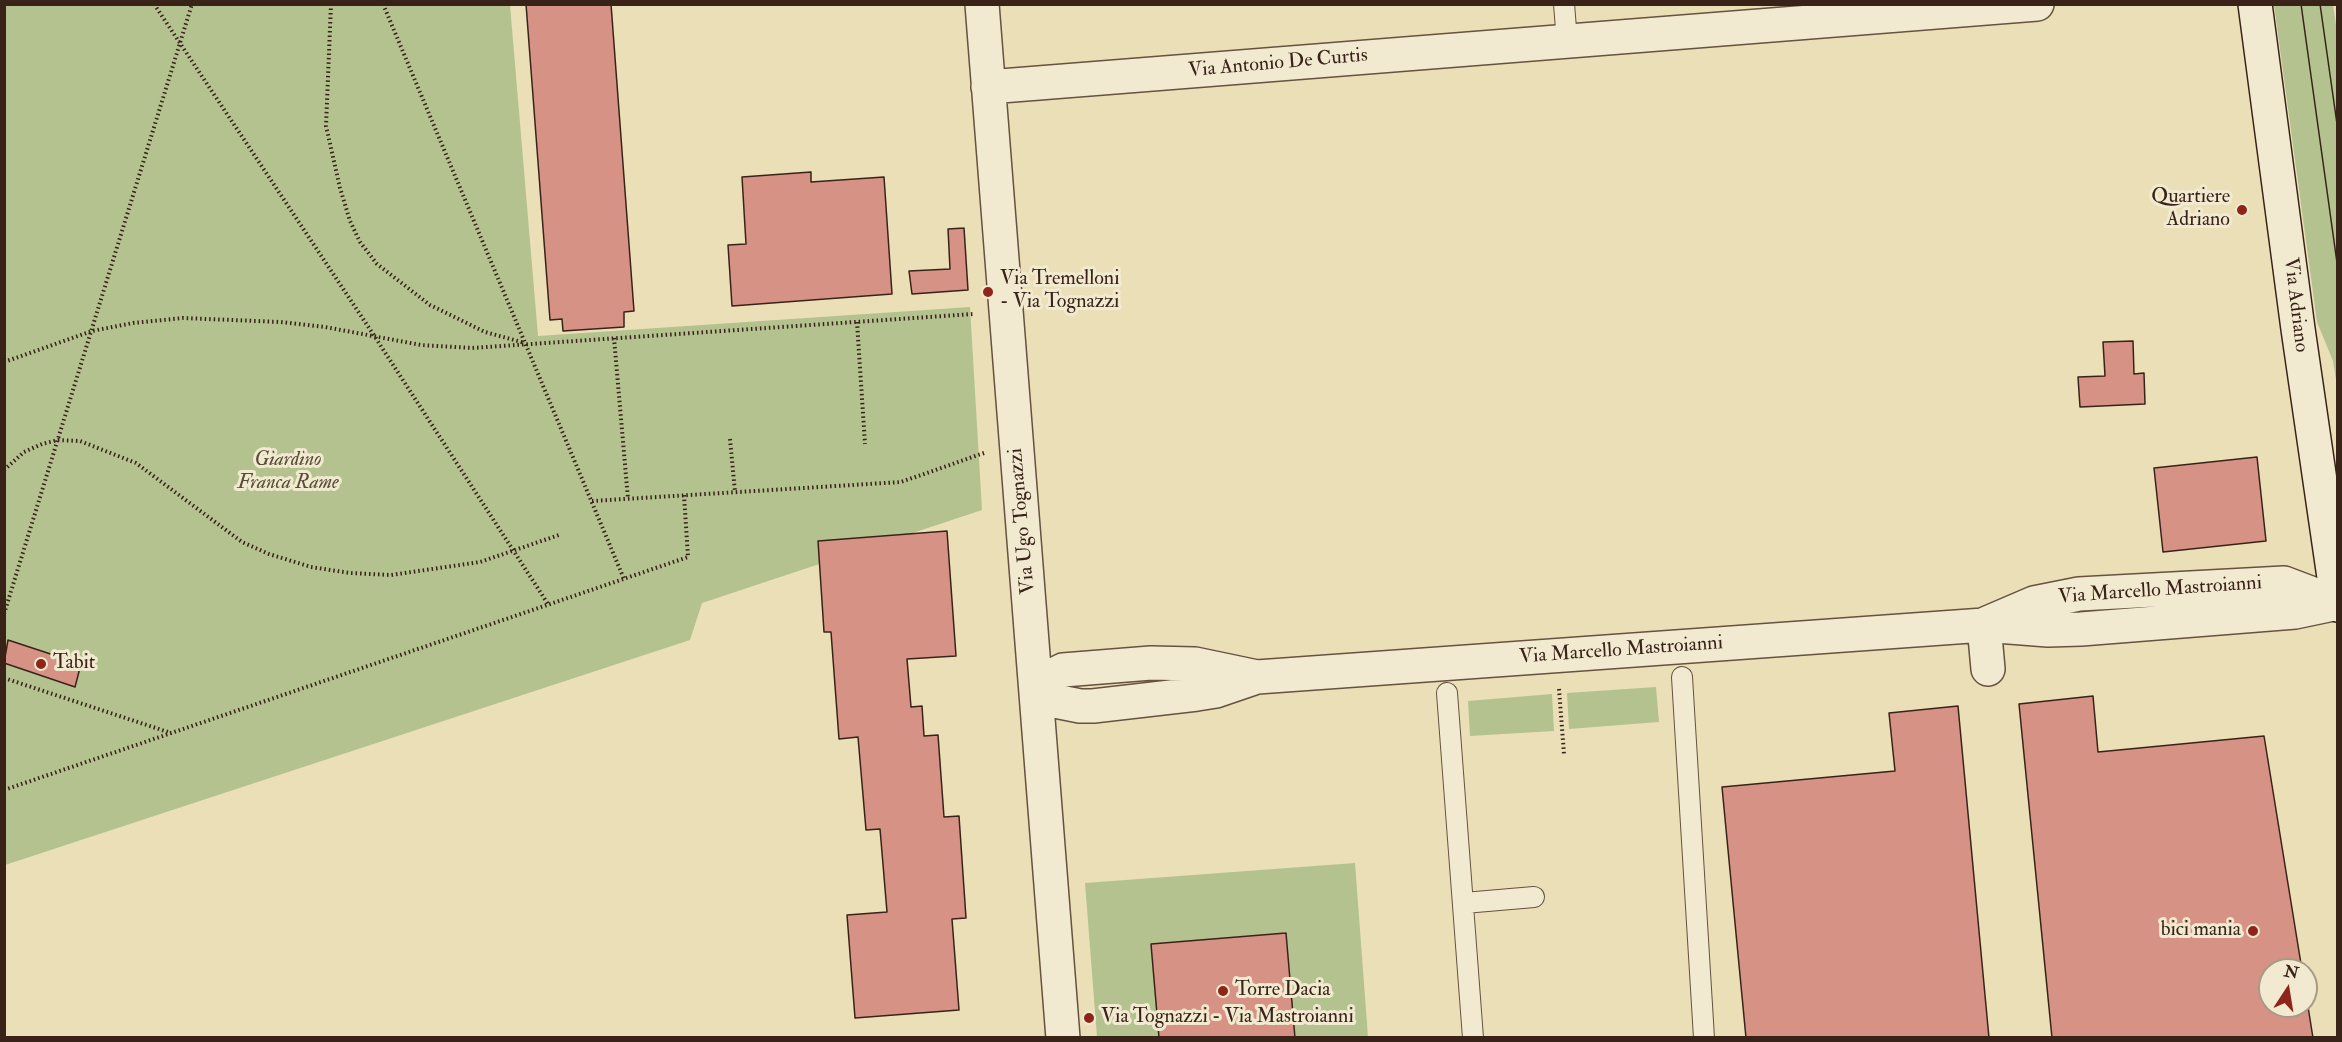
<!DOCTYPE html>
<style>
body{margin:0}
#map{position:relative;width:2342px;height:1042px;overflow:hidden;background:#eadfb7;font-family:"IM FELL Double Pica",serif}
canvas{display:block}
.frame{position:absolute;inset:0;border:6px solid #392319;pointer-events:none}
.north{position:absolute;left:2258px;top:958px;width:60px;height:60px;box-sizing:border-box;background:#f1ead0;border:2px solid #a79a87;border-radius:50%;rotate:12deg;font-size:16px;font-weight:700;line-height:24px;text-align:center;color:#392319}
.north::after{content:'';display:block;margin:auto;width:21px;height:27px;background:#8f2418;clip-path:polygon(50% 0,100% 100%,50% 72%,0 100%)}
</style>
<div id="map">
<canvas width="2342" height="1042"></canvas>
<div class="frame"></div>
<div class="north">N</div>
</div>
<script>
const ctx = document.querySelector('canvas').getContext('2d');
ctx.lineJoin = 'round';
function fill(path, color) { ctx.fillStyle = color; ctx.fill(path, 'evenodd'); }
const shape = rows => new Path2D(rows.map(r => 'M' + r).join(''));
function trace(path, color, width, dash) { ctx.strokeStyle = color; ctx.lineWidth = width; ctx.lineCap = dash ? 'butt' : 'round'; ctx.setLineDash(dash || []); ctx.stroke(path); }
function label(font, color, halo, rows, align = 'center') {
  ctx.font = font + ' "IM FELL Double Pica",serif'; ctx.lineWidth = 6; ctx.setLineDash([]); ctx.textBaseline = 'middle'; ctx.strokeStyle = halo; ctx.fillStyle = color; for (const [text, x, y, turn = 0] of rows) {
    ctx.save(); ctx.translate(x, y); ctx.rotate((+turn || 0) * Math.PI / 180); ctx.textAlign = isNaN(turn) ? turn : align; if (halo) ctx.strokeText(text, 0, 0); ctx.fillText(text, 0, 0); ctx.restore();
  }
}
fill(shape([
 [4,5,510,5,538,336,970,307,982,510,702,603,690,640,5,865],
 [2274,5,2333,5,2338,38,2337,386,2333,361,2317,322],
 [1656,687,1659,722,1569,729,1567,693],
 [1552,694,1554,731,1470,736,1468,701],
 [1355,863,1368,1037,1295,1037,1286,933,1152,944,1159,1037,1097,1037,1085,883]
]), '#b4c290');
const building = shape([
 [526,4,611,4,634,311,624,312,624,327,563,331,562,319,550,320,526,4],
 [811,172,811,182,884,177,892,294,732,306,728,245,746,244,742,177,811,172],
 [964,228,968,290,912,294,909,271,950,269,948,229,964,228],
 [2133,341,2134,374,2144,373,2145,404,2080,407,2078,377,2105,376,2103,342,2133,341],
 [2257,457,2266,541,2163,552,2154,468,2257,457],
 [947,531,956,656,907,659,911,707,922,706,924,736,938,735,944,817,959,816,966,918,952,919,959,1010,855,1018,847,915,887,912,880,829,866,830,858,737,839,739,831,632,824,632,818,541,947,531],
 [8,640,81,664,75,687,4,663,8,640],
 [2093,696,2098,752,2264,736,2302,970,2270,970,2270,1006,2306,1006,2306,994,2313,1038,2052,1038,2019,704,2093,696],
 [1958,706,1989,1038,1746,1038,1722,787,1895,771,1889,713,1958,706],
 [1286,933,1295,1038,1159,1038,1151,944,1286,933]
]);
fill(building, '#d59285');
trace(building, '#392319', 1.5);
const lane = shape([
 [1564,4,1567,41],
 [1682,677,1704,1038],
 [1447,693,1473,1038],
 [1464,903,1534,897]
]);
const street = shape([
 [982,4,1063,1038],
 [988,87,2037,4],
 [1985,624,2034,603,2079,594,2284,583,2337,603],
 [1984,625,1988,669],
 [1037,688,1050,700,1080,706,1093,706,1197,694,1216,691,1257,677,1984,625,2048,630,2081,629,2295,612,2338,603],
 [1037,688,1051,676,1063,670,1151,663,1195,664,1257,677]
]);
const secondary = shape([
 [2255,4,2298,329,2338,605]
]);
trace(lane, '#655240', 22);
trace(street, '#655240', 36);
trace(secondary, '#392319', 36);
trace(shape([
 [154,4,375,337,548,604],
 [331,4,326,126,340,188,350,221,360,242,377,264,430,305,485,332,525,343],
 [383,4,624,579],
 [857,322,865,444],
 [614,338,628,499],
 [4,362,92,331,133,323,183,318,281,322,325,327,421,345,472,348,973,314],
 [730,439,735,492],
 [4,470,24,452,42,444,58,440,80,441,136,463,242,542,269,554,311,567,350,573,391,575,480,562,559,535],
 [592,501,901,482,984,453],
 [4,614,192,4],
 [4,678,171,733],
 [1559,689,1564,754],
 [4,790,688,557,684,495]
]), '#392319', 4, [1.5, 3]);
trace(lane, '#f1ead0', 20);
trace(street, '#f1ead0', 33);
trace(secondary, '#f1ead0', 33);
trace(shape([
 [2301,4,2338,270],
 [2320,4,2338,131]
]), '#392319', 1.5);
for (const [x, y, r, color] of [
 [2242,210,6,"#8f2418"],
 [988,292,6,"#8f2418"],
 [41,664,6,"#8f2418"],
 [2253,931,6,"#8f2418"],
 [1223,991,6,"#8f2418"],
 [1089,1018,6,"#8f2418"]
]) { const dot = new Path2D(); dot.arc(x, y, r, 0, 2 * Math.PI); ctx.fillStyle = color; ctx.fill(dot); trace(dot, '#f1ead0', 2); }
label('20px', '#392319', '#f1ead0', [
 ["Via Antonio De Curtis",1278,64,-5],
 ["Via Adriano",2295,305,83],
 ["Via Ugo Tognazzi",1023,521,-95],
 ["Via Marcello Mastroianni",2160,591,-4],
 ["Via Marcello Mastroianni",1621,651,-4]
]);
label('20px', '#392319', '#f1ead0', [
 ["Quartiere",2230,198,"right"],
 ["Adriano",2230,221,"right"],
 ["Via Tremelloni",1000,280],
 ["- Via Tognazzi",1000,303],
 ["Tabit",53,664],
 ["bici mania",2241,931,"right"],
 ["Torre Dacia",1235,991],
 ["Via Tognazzi - Via Mastroianni",1101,1018]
], 'left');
label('italic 20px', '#584b37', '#f1ead0', [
 ["Giardino",288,461],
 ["Franca Rame",288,484]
]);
</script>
